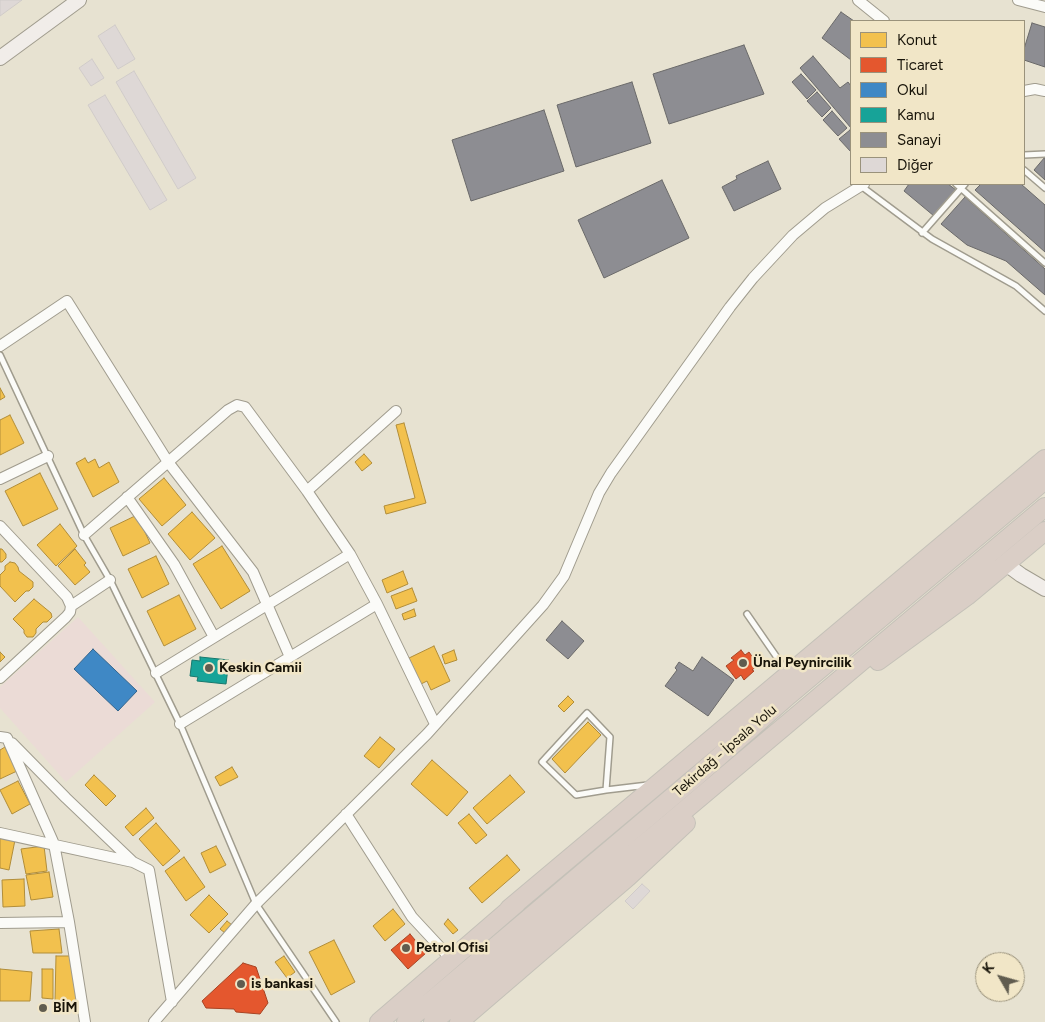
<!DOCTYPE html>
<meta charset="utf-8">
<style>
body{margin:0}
#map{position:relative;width:1045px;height:1022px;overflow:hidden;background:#e7e2d1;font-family:Figtree,sans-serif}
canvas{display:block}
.legend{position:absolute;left:850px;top:20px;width:175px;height:165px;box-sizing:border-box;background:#f1e6c7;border:1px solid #9a927b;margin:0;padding:6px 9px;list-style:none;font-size:15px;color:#181409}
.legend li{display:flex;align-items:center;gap:10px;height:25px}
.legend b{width:25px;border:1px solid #9a927b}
.north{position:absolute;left:975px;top:952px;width:50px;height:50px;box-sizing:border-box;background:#f1e6c7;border:1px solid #9a927b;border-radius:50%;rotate:308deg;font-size:14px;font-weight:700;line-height:20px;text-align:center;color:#181409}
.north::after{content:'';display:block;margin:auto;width:18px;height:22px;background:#605c4f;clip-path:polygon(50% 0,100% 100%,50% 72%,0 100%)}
</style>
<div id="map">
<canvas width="1045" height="1022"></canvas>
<ul class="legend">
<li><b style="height:14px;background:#f2c14e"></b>Konut</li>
<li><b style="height:14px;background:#e4572e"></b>Ticaret</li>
<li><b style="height:14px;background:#3f88c5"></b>Okul</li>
<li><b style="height:14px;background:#17a398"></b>Kamu</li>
<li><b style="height:14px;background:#8d8d92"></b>Sanayi</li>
<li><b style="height:14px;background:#ded8d6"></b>Diğer</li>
</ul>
<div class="north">K</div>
</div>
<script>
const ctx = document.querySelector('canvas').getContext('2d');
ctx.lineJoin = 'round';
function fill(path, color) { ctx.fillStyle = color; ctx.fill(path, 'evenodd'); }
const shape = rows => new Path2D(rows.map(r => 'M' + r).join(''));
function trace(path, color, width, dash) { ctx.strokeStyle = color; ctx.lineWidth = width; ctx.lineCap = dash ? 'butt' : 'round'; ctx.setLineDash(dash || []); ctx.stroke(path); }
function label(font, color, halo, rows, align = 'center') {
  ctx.font = font + ' Figtree,sans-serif'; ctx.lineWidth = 5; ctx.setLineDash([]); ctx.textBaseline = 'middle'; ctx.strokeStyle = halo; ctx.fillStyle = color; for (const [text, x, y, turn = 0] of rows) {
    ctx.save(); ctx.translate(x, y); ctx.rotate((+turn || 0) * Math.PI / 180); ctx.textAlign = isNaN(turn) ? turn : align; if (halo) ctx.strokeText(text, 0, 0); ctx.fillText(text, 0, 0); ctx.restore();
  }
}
fill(shape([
 [78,617,155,702,66,782,0,708,0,687]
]), '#ebdbd6');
const homes = shape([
 [0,388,5,397,0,400,0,388],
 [10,415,24,443,0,455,0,420,10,415],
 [404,423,426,503,386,514,384,506,415,498,396,425,404,423],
 [364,454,372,463,362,471,355,462,364,454],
 [85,458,88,463,95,459,99,468,109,462,119,482,93,497,76,463,85,458],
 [40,473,58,509,23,526,5,491,40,473],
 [164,478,186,505,162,526,139,499,164,478],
 [192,512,215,538,190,560,168,534,192,512],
 [137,515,150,543,123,556,110,528,137,515],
 [60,524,77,546,56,566,37,545,60,524],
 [222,546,250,591,221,609,193,564,222,546],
 [0,549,2,549,6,554,6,558,2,562,0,562,0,549],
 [75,549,86,563,84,565,90,572,75,585,58,566,75,549],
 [156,556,169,584,142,598,128,569,156,556],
 [10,562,15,563,18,567,19,571,33,582,33,587,29,591,26,591,15,602,0,586,0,575,5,570,5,566,10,562],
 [403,571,408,584,387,593,382,580,403,571],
 [412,588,417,601,396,609,391,596,412,588],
 [179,595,196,629,164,646,147,611,179,595],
 [34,599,51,613,52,617,47,622,43,622,36,629,36,633,33,637,27,637,24,633,24,630,13,619,34,599],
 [414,609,416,616,404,620,402,614,414,609],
 [434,646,450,681,431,690,427,681,421,684,409,658,434,646],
 [454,650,457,660,445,664,442,655,454,650],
 [0,652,5,657,0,662,0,652],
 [568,696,574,702,564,712,558,706,568,696],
 [588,722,601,735,565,773,552,759,588,722],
 [380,737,395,749,379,768,364,756,380,737],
 [5,747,17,771,0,779,0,750,5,747],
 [432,760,468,792,447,816,411,784,432,760],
 [232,767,238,777,220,786,215,777,232,767],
 [94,775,116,796,106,806,85,785,94,775],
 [510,775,525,792,487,824,473,808,510,775],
 [18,781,30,804,12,814,0,790,18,781],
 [146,808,154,818,133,836,125,827,146,808],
 [469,814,487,835,476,844,458,823,469,814],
 [156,823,180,851,163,866,139,839,156,823],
 [0,837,15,840,9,870,0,868,0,837],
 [44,846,47,871,26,874,21,849,44,846],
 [216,846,226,865,210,873,201,853,216,846],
 [507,855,520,870,482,903,469,888,507,855],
 [184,857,205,887,186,901,165,871,184,857],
 [49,872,53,897,31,900,26,875,49,872],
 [24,879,25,906,3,907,2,880,24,879],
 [209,895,228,914,209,933,190,915,209,895],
 [393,909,405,924,385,941,373,926,393,909],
 [448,919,458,930,453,934,444,924,448,919],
 [227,921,232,925,225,933,220,929,227,921],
 [59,929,62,953,33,953,30,931,59,929],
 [334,940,355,982,331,995,309,952,334,940],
 [56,956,73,956,80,1002,55,1001,56,956],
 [284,956,295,972,287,978,275,962,284,956],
 [0,969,32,972,30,1001,0,1001,0,969],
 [42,969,53,969,53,999,42,998,42,969]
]);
fill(homes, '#f2c14e');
trace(homes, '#b18d39', 1);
const shops = shape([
 [741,650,745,655,749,652,758,665,752,670,754,671,744,680,741,675,736,679,726,666,734,660,731,658,741,650],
 [410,934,426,953,408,969,391,950,410,934],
 [243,963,256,967,268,1003,260,1014,236,1012,234,1009,206,1008,202,1001,243,963]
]);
fill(shops, '#e4572e');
trace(shops, '#a74323', 1);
const schools = shape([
 [93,649,137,691,118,711,74,669,93,649]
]);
fill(schools, '#3f88c5');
trace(schools, '#33658d', 1);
const public = shape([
 [200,657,229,660,226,684,197,681,198,677,190,676,192,660,200,661,200,657]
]);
fill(public, '#17a398');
trace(public, '#17786d', 1);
const industry = shape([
 [841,12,854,21,851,21,851,60,822,38,841,12],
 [1032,23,1045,27,1045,67,1024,60,1024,49,1032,23],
 [744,45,764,94,669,124,653,74,744,45],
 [813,56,840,88,848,82,851,86,851,128,800,68,813,56],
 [801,74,816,90,807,99,792,82,801,74],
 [632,82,651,143,576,167,557,105,632,82],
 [817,92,831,108,822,117,807,101,817,92],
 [544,110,564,171,471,201,452,140,544,110],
 [832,111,847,128,838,136,823,120,832,111],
 [850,130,851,131,851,152,839,139,850,130],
 [1045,157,1045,180,1034,170,1045,157],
 [768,161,781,189,734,211,722,187,737,179,736,176,768,161],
 [662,180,689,238,604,278,578,220,662,180],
 [909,184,948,184,956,190,934,216,904,191,909,184],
 [981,184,1021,184,1045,205,1045,252,975,190,981,184],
 [965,197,1045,269,1045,295,1006,261,967,245,941,224,965,197],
 [562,621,584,641,568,659,546,640,562,621],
 [702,657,734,680,708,716,665,686,677,670,675,668,679,662,693,671,702,657]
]);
fill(industry, '#8d8d92');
trace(industry, '#6a6969', 1);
const building = shape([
 [0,0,22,0,0,16,0,0],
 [115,25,135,59,118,69,98,36,115,25],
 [92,59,104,78,91,86,79,68,92,59],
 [134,71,196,178,178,189,116,82,134,71],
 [105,95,167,200,150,210,88,105,105,95],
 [642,884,650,891,633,909,625,901,642,884]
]);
fill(building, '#ded8d6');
trace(building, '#d0cbc9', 1);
const lane = shape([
 [1024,155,1045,154],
 [1024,170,1045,188],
 [956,184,1045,263],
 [861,186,932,239,1016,286,1045,311],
 [922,233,965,184],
 [0,355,84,535,110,580,180,724,256,904,336,1022],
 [747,614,787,672],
 [606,790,610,737,587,713,542,762,576,795,606,790,648,785]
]);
const street = shape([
 [858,0,884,21],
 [1018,0,1045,7],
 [1024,91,1035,89,1045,91],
 [0,346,67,301,168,462,253,572,290,657],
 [0,479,48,456],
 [307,491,396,411],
 [127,497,174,564,214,637],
 [0,526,67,597,71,606,70,612,66,617,0,678],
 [84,535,228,410,237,405,245,407,307,491,350,554,377,604,435,724],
 [71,606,110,580],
 [156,673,350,554],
 [180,724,377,604],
 [0,737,7,738,54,844,69,922,85,1022],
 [12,743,66,798,132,861],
 [346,814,412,917,451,959],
 [0,833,133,862,149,870,172,1002],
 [0,923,69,922],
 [154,1022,256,904,427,734,543,605,564,576,599,493,611,473,730,307,753,278,793,235,825,208,864,184]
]);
const secondary = shape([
 [0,58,79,0],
 [1006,564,1021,575,1045,589]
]);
const highway = shape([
 [878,661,967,596,1045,531],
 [509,909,1045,459],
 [379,1022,517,903],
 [406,1022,697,776,789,695,1045,480],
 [433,1022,1045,507],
 [459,1022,628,877,686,823]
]);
trace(lane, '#a09c8e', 8);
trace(street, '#a09c8e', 12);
trace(secondary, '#a09c8e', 16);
trace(highway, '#c4c1b8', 20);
trace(lane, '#fbfbf8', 5);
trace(street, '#fbfbf8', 10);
trace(secondary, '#f1ede9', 14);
trace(highway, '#dacec6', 18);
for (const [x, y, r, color] of [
 [743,663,5,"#605c4f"],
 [209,668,5,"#605c4f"],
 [406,948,5,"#605c4f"],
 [241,984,5,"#605c4f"],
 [43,1008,5,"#605c4f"]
]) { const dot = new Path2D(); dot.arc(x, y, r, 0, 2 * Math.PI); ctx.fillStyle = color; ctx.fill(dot); trace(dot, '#f1e6c7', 2); }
label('bold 14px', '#181409', '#f1e6c7', [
 ["Ünal Peynircilik",753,663],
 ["Keskin Camii",219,668],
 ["Petrol Ofisi",416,948],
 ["is bankasi",251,984],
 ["BİM",53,1008]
], 'left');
label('14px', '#181409', '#f1e6c7', [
 ["Tekirdağ - İpsala Yolu",725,751,-41]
]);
</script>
